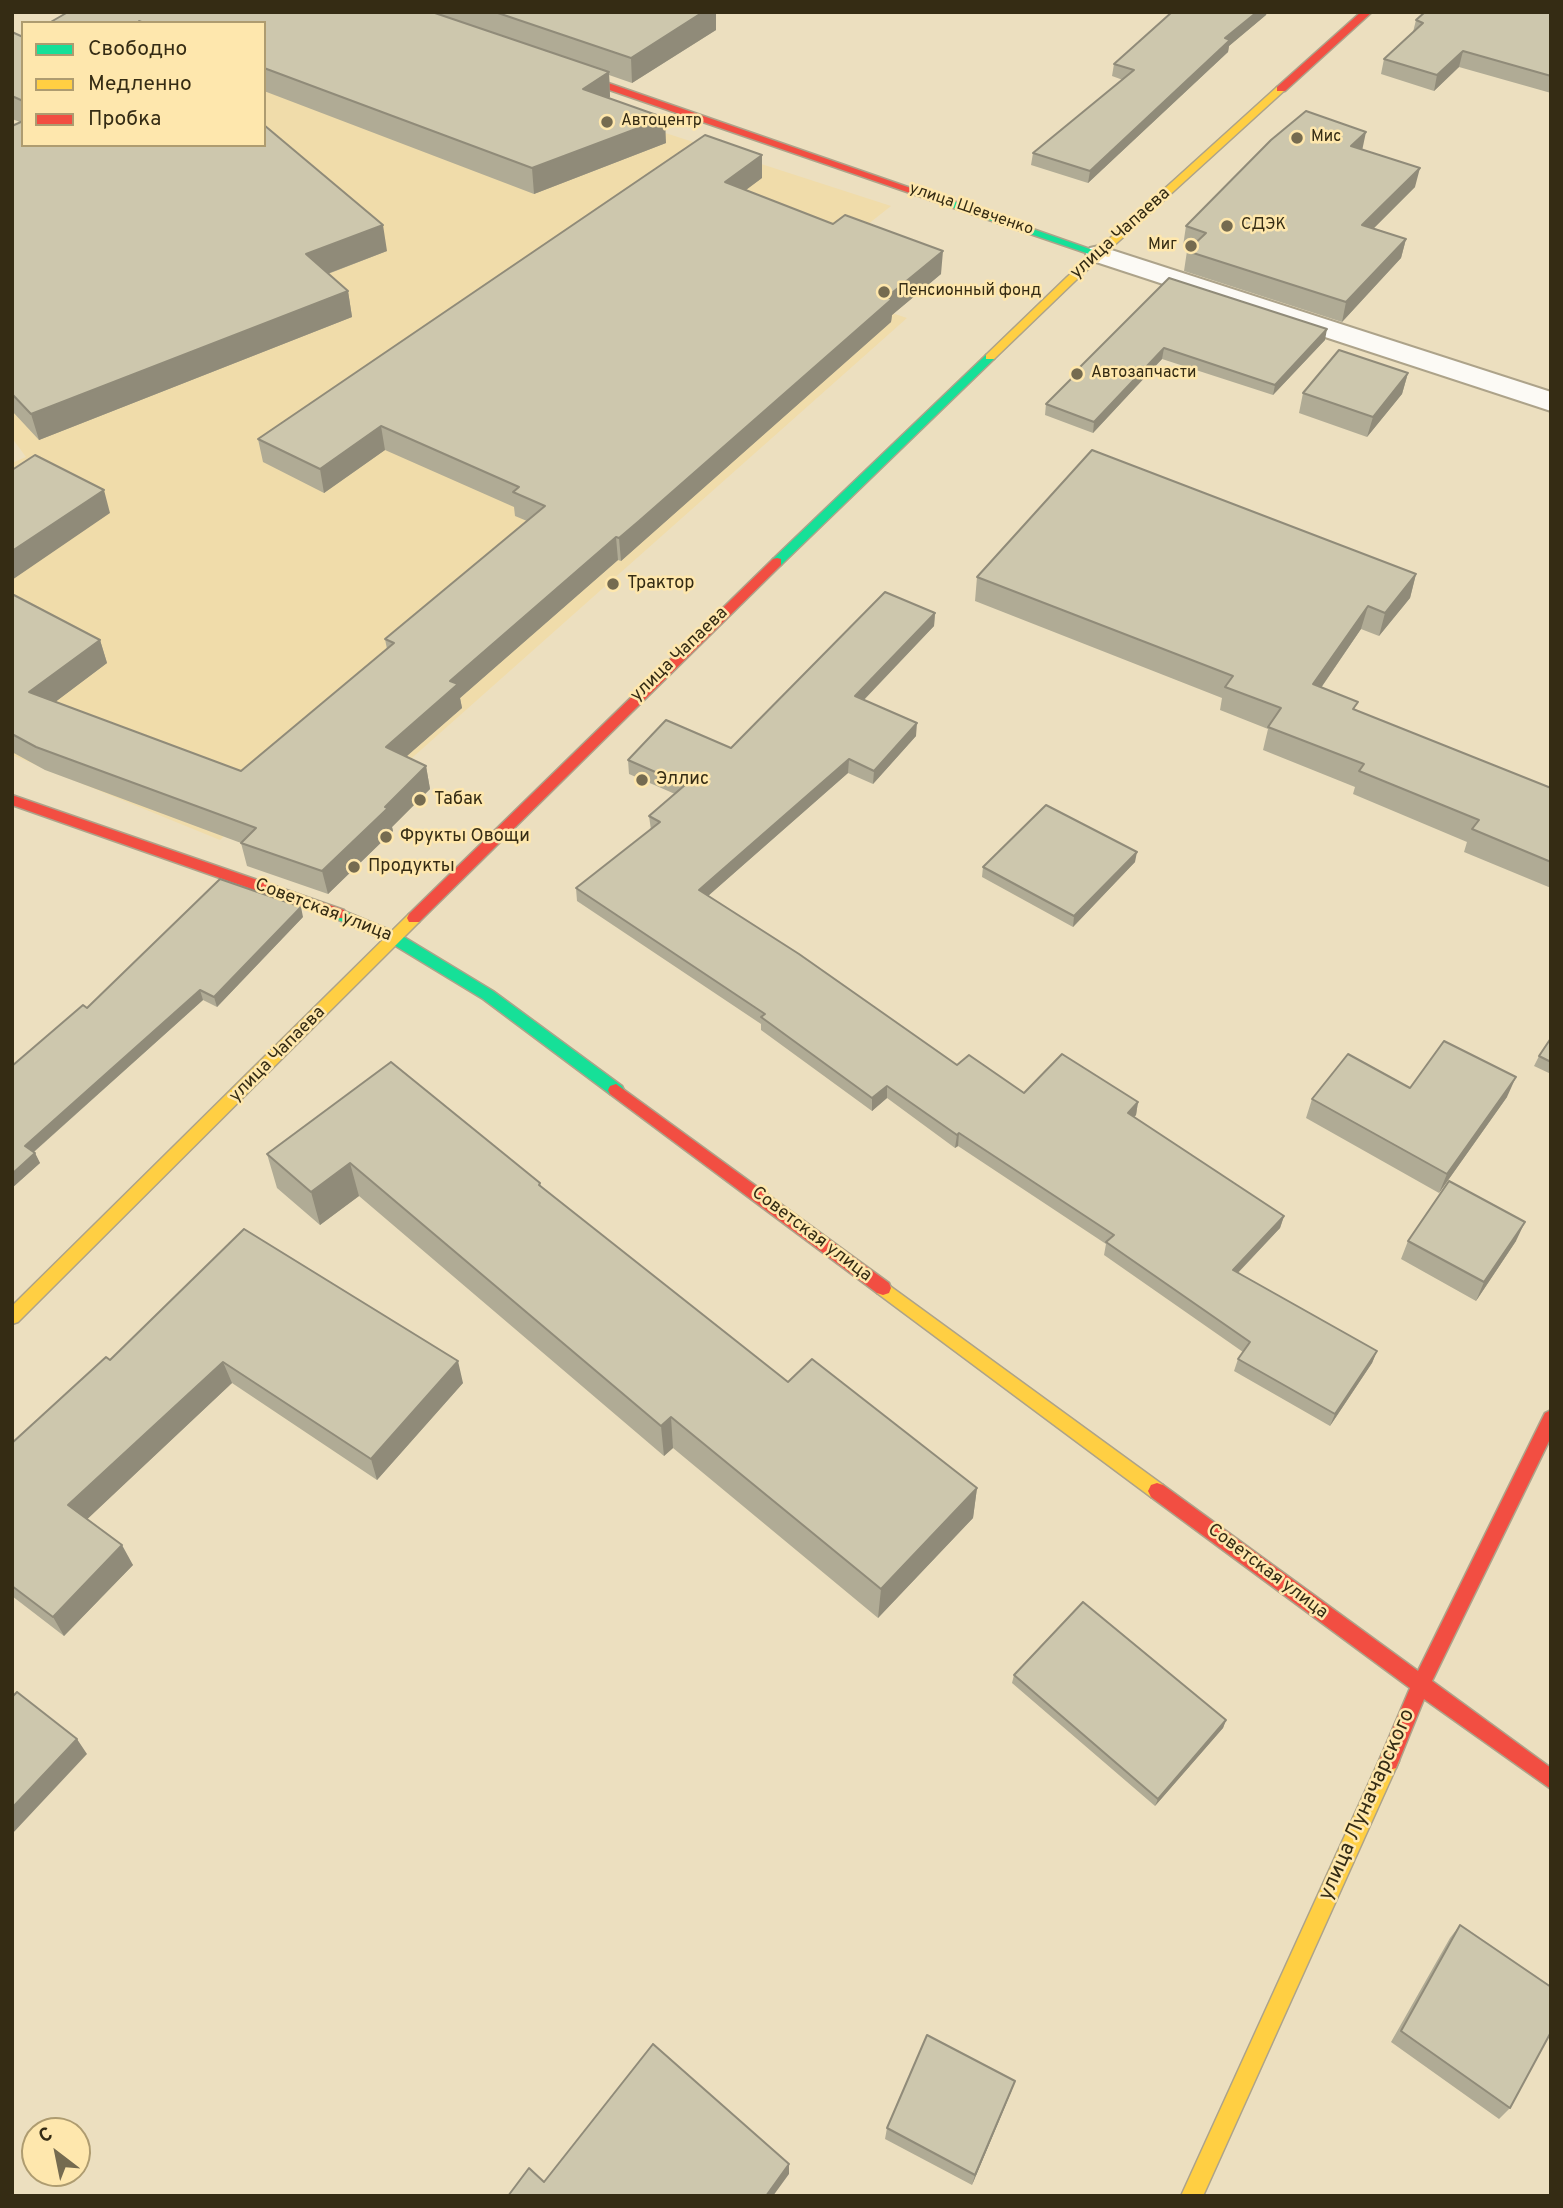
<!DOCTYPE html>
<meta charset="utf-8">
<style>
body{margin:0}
#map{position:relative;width:1563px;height:2208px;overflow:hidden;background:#ecdfbf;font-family:Overpass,sans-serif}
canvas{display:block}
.frame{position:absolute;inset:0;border:14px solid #352c14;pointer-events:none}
.legend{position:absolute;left:21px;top:21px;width:245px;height:126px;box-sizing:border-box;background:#fee7ad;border:2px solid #ae9c70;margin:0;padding:9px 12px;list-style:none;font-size:21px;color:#352c14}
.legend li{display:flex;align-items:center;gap:14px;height:35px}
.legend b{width:35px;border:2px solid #ae9c70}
.north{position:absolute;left:21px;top:2117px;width:70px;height:70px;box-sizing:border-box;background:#fee7ad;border:2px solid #ae9c70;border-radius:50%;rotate:328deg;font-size:19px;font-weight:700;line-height:28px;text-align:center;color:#352c14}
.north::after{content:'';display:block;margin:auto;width:24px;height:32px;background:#756b50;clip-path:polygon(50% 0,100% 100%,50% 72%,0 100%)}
</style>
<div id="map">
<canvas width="1563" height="2208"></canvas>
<div class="frame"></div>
<ul class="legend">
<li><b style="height:9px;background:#16e098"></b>Свободно</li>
<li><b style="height:9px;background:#ffcf43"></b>Медленно</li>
<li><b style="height:9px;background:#f24e42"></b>Пробка</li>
</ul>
<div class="north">С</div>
</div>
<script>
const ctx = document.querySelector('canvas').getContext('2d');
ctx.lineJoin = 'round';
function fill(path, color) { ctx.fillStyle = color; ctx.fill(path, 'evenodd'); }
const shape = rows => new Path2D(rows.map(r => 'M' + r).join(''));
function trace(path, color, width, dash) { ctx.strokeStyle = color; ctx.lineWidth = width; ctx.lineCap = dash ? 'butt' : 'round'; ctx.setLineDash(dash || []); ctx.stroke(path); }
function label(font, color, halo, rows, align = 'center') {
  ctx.font = font + ' Overpass,sans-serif'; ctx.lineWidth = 5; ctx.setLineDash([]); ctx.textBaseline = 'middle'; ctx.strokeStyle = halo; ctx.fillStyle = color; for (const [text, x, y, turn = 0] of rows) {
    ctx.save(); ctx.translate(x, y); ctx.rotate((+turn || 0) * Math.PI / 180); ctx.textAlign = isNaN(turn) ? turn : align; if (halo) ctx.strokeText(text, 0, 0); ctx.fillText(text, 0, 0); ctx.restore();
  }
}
fill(shape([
 [347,30,891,206,796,281,907,318,359,805,290,771,220,840,12,755,12,463,26,457,12,438,12,137,23,145,264,145,264,75]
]), '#f0dcaa');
const street = shape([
 [1099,246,1551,392,1551,411,1090,260,1086,254,1090,248,1099,246]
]);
const fast = shape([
 [942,200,950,200,1104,254,1095,256,942,204,942,200],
 [990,354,994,355,994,359,781,565,773,565,773,559,986,355,990,354],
 [339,909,399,934,493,991,622,1086,624,1090,622,1094,610,1094,483,999,389,942,334,918,332,914,334,910,339,909]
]);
const slow = shape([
 [1277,87,1286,89,1075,281,994,359,986,359,986,355,1067,277,1277,87],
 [414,913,421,918,419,922,18,1322,12,1324,12,1306,409,914,414,913],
 [883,1281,1163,1485,1166,1491,1163,1497,1157,1499,1151,1497,877,1293,875,1288,877,1283,883,1281],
 [1389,1752,1396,1754,1399,1761,1203,2196,1181,2196,1382,1754,1389,1752]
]);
const jam = shape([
 [1361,12,1372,12,1285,91,1277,91,1277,87,1361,12],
 [557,68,565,68,951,202,942,204,557,72,557,68],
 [777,558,781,559,781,565,419,922,409,922,407,918,409,914,773,559,777,558],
 [12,795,344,910,346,914,344,918,334,918,12,805,12,795],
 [616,1084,889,1283,891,1288,889,1293,883,1295,877,1293,610,1094,608,1090,610,1086,616,1084],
 [1551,1410,1551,1437,1432,1681,1551,1768,1551,1789,1424,1699,1396,1768,1389,1770,1382,1768,1379,1761,1410,1688,1151,1497,1148,1491,1151,1485,1157,1483,1163,1485,1418,1671,1545,1413,1551,1410]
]);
trace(street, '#ada38a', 4);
trace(fast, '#ada38a', 3);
trace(slow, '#ada38a', 3);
trace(jam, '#ada38a', 3);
fill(street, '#fcfaf5');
fill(fast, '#16e098');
fill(slow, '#ffcf43');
fill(jam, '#f24e42');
fill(shape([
 [68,12,716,12,716,30,632,83,609,75,610,97,609,98,666,143,534,194,264,91,264,23,49,23],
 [1172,12,1267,12,1266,15,1229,46,1228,52,1088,183,1031,165,1033,153,1123,80,1112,76,1114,64],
 [1551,12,1551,93,1459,67,1434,91,1381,74,1384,59,1413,32,1416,20],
 [12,32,23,37,23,145,387,251,328,274,348,291,352,317,39,440,12,411,12,126,20,122,12,119],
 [1363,150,1415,187,1374,228,1406,239,1401,258,1342,322,1184,271,1187,251,1190,248,1183,246,1186,226],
 [762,178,745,190,941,274,892,315,891,322,640,544,621,561,618,560,460,698,462,708,406,756,426,766,430,789,392,827,393,831,328,894,247,866,241,843,45,770,12,752,12,594,100,640,107,663,55,702,241,771,387,649,385,639,527,521,515,516,514,507,385,450,324,493,263,462,258,439],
 [1169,278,1325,340,1273,395,1162,359,1093,433,1045,415,1046,404,1073,377,1074,373],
 [1408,373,1402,394,1367,437,1299,413,1303,393],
 [1416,574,1410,598,1379,636,1361,629,1321,688,1356,710,1551,788,1551,888,1464,852,1467,842,1353,794,1355,787,1263,750,1268,729,1220,710,1222,698,975,601,977,577],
 [935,613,934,626,864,700,916,736,873,784,848,773,708,896,957,1065,1024,1093,1138,1102,1136,1115,1134,1117,1284,1216,1280,1228,1238,1273,1377,1351,1372,1363,1330,1426,1234,1371,1238,1359,1243,1352,1104,1255,1106,1244,958,1146,955,1148,887,1098,872,1111,761,1030,761,1024,577,901,576,888,651,830,649,816,675,794,629,774,628,760,731,748],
 [1135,862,1073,927,982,877,983,867],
 [303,917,217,1007,203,1000,34,1152,35,1153,40,1163,12,1188,12,1066,87,1008],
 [1551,1038,1551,1074,1534,1066,1539,1056],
 [1507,1097,1439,1193,1306,1118,1312,1099],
 [267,1154,540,1183,541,1187,788,1382,977,1488,973,1518,878,1618,673,1448,664,1456,359,1196,320,1225,277,1188],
 [244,1229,463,1383,377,1480,232,1383,87,1519,133,1565,64,1636,12,1596,12,1443,110,1360],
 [1408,1241,1516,1241,1476,1301,1401,1259],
 [1014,1675,1226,1720,1223,1728,1155,1806,1012,1683],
 [1460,1925,1510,2108,1499,2119,1391,2042,1450,1938],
 [1015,2081,1011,2092,972,2185,885,2139,887,2128]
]), '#b0ab95');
fill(shape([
 [703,12,716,12,716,30,632,83,631,58],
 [1257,12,1267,12,1266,15,1229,46,1228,52,1088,183,1090,171,1225,38],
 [1463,51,1459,67,1434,91,1437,75],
 [609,72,610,97,584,114,583,89],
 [665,118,666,143,534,194,532,168],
 [1366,132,1362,151,1351,146],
 [762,155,762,178,726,205,725,182],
 [1420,168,1415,187,1358,244,1362,225],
 [383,225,387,251,311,280,306,254],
 [1406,239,1401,258,1342,322,1346,302],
 [943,251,941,274,892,315,891,322,621,561,619,538,887,297],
 [348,291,352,317,39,440,31,414],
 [1327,329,1325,340,1273,395,1275,385],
 [1164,348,1162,359,1093,433,1094,422],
 [1408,373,1402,394,1367,437,1373,417],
 [381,426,385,450,324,493,320,469],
 [104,490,110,513,12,580,12,551],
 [616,537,618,560,460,698,462,708,391,770,386,747,450,681],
 [1416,574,1410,598,1379,636,1385,613],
 [1368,606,1361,629,1307,708,1313,684],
 [935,613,934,626,855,709,855,696],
 [100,640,107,663,38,715,29,692],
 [917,723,916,736,873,784,874,771],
 [849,759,848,773,700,903,699,890],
 [426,766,430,789,392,827,393,831,328,894,322,871],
 [1137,852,1135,862,1073,927,1074,916],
 [301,907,303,917,217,1007,214,997],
 [200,990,203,1000,29,1156,25,1146],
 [1516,1077,1507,1097,1439,1193,1447,1174],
 [887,1086,887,1098,872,1111,872,1098],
 [1138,1102,1136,1115,1125,1126,1128,1113],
 [959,1133,958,1146,955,1148,957,1135],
 [35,1153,40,1163,12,1188,12,1174],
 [350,1163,359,1196,320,1225,311,1192],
 [1284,1216,1280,1228,1229,1282,1233,1270],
 [1525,1222,1516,1241,1476,1301,1484,1282],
 [1377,1351,1372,1363,1330,1426,1335,1414],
 [458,1361,463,1383,377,1480,371,1459],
 [223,1362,232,1383,80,1526,68,1505],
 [671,1417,673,1448,664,1456,661,1426],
 [977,1488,973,1518,878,1618,881,1589],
 [122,1545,133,1565,64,1636,53,1617],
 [1226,1720,1223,1728,1155,1806,1158,1799],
 [77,1739,87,1754,12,1834,12,1808],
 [1015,2081,1011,2092,972,2185,975,2175],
 [789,2164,789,2174,773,2196,766,2196]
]), '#908b79');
const building = shape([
 [68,12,432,12,609,72,583,89,665,118,532,168,264,68,264,23,144,23,139,21,141,23,49,23,68,12],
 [495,12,703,12,631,58,495,12],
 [1172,12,1257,12,1225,38,1230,40,1090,171,1033,153,1134,70,1114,64,1172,12],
 [1425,12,1551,12,1551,76,1463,51,1437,75,1384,59,1423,23,1416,20,1425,12],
 [12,32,23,37,23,101,12,96,12,32],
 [1306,111,1366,132,1351,146,1420,168,1362,225,1406,239,1346,302,1187,251,1206,233,1186,226,1271,140,1306,111],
 [23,121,23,145,264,145,264,125,383,225,306,254,348,291,31,414,12,394,12,126,23,121],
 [705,135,762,155,725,182,833,224,845,215,943,251,887,297,892,299,639,521,619,538,616,537,450,681,458,684,386,747,426,766,385,807,388,808,322,871,241,843,256,828,36,747,12,734,12,594,100,640,29,692,241,771,394,643,385,639,545,506,513,492,519,487,381,426,320,469,258,439,705,135],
 [1169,278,1327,329,1275,385,1164,348,1094,422,1046,404,1076,374,1074,373,1169,278],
 [1339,350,1408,373,1373,417,1303,393,1339,350],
 [1092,450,1416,574,1385,613,1368,606,1313,684,1358,702,1353,709,1551,788,1551,862,1472,829,1479,820,1359,771,1364,764,1268,727,1281,708,1225,687,1233,676,977,577,1092,450],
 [35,455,104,490,12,551,12,470,35,455],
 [885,592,935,613,855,696,917,723,874,771,849,759,699,890,799,954,957,1065,969,1055,1024,1093,1062,1054,1138,1102,1128,1113,1284,1216,1233,1270,1377,1351,1335,1414,1238,1359,1250,1342,1106,1242,1114,1235,959,1133,957,1135,887,1086,872,1098,761,1017,765,1014,576,888,660,822,649,816,685,785,628,760,666,720,731,748,885,592],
 [1046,805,1137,852,1074,916,983,867,1046,805],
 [220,879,301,907,214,997,200,990,25,1146,35,1153,12,1174,12,1066,83,1005,87,1008,220,879],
 [1551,1038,1551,1062,1539,1056,1551,1038],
 [1444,1041,1516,1077,1447,1174,1312,1099,1348,1054,1410,1088,1444,1041],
 [391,1062,540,1183,539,1185,788,1382,812,1359,977,1488,881,1589,671,1417,661,1426,350,1163,311,1192,267,1154,391,1062],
 [1449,1181,1525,1222,1484,1282,1408,1241,1449,1181],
 [244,1229,458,1361,371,1459,223,1362,68,1505,122,1545,53,1617,12,1586,12,1443,106,1357,110,1360,244,1229],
 [1083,1602,1226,1720,1158,1799,1014,1675,1083,1602],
 [17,1692,77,1739,12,1808,12,1697,17,1692],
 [1460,1925,1551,1987,1551,2032,1510,2108,1401,2031,1460,1925],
 [927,2035,1015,2081,975,2175,887,2128,927,2035],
 [653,2044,789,2164,766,2196,508,2196,529,2168,544,2182,653,2044]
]);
fill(building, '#cdc7ad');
trace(building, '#908b79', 2);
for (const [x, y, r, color] of [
 [607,122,7,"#756b50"],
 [1297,138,7,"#756b50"],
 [1227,226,7,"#756b50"],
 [1191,246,7,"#756b50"],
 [884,292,7,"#756b50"],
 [1077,374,7,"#756b50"],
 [613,584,7,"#756b50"],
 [642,780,7,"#756b50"],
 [420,800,7,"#756b50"],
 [386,837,7,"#756b50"],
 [354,867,7,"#756b50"]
]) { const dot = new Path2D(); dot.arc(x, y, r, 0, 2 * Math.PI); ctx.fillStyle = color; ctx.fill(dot); trace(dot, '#fee7ad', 2.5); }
label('16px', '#352c14', '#fee7ad', [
 ["Автоцентр",621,122],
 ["Мис",1311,138],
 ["СДЭК",1241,226],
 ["Миг",1177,246,"right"],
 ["Пенсионный фонд",898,292],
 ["Автозапчасти",1091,374]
], 'left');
label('16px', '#352c14', '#fee7ad', [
 ["улица Шевченко",971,210,19]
]);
label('18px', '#352c14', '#fee7ad', [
 ["улица Чапаева",1121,234,-42],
 ["улица Чапаева",680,655,-44],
 ["Советская улица",323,911,21],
 ["улица Чапаева",278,1055,-45],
 ["Советская улица",811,1235,37],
 ["Советская улица",1267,1572,37]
]);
label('18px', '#352c14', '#fee7ad', [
 ["Трактор",627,584],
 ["Эллис",656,780],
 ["Табак",434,800],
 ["Фрукты Овощи",400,837],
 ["Продукты",368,867]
], 'left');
label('21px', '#352c14', '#fee7ad', [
 ["улица Луначарского",1368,1805,-66]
]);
</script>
